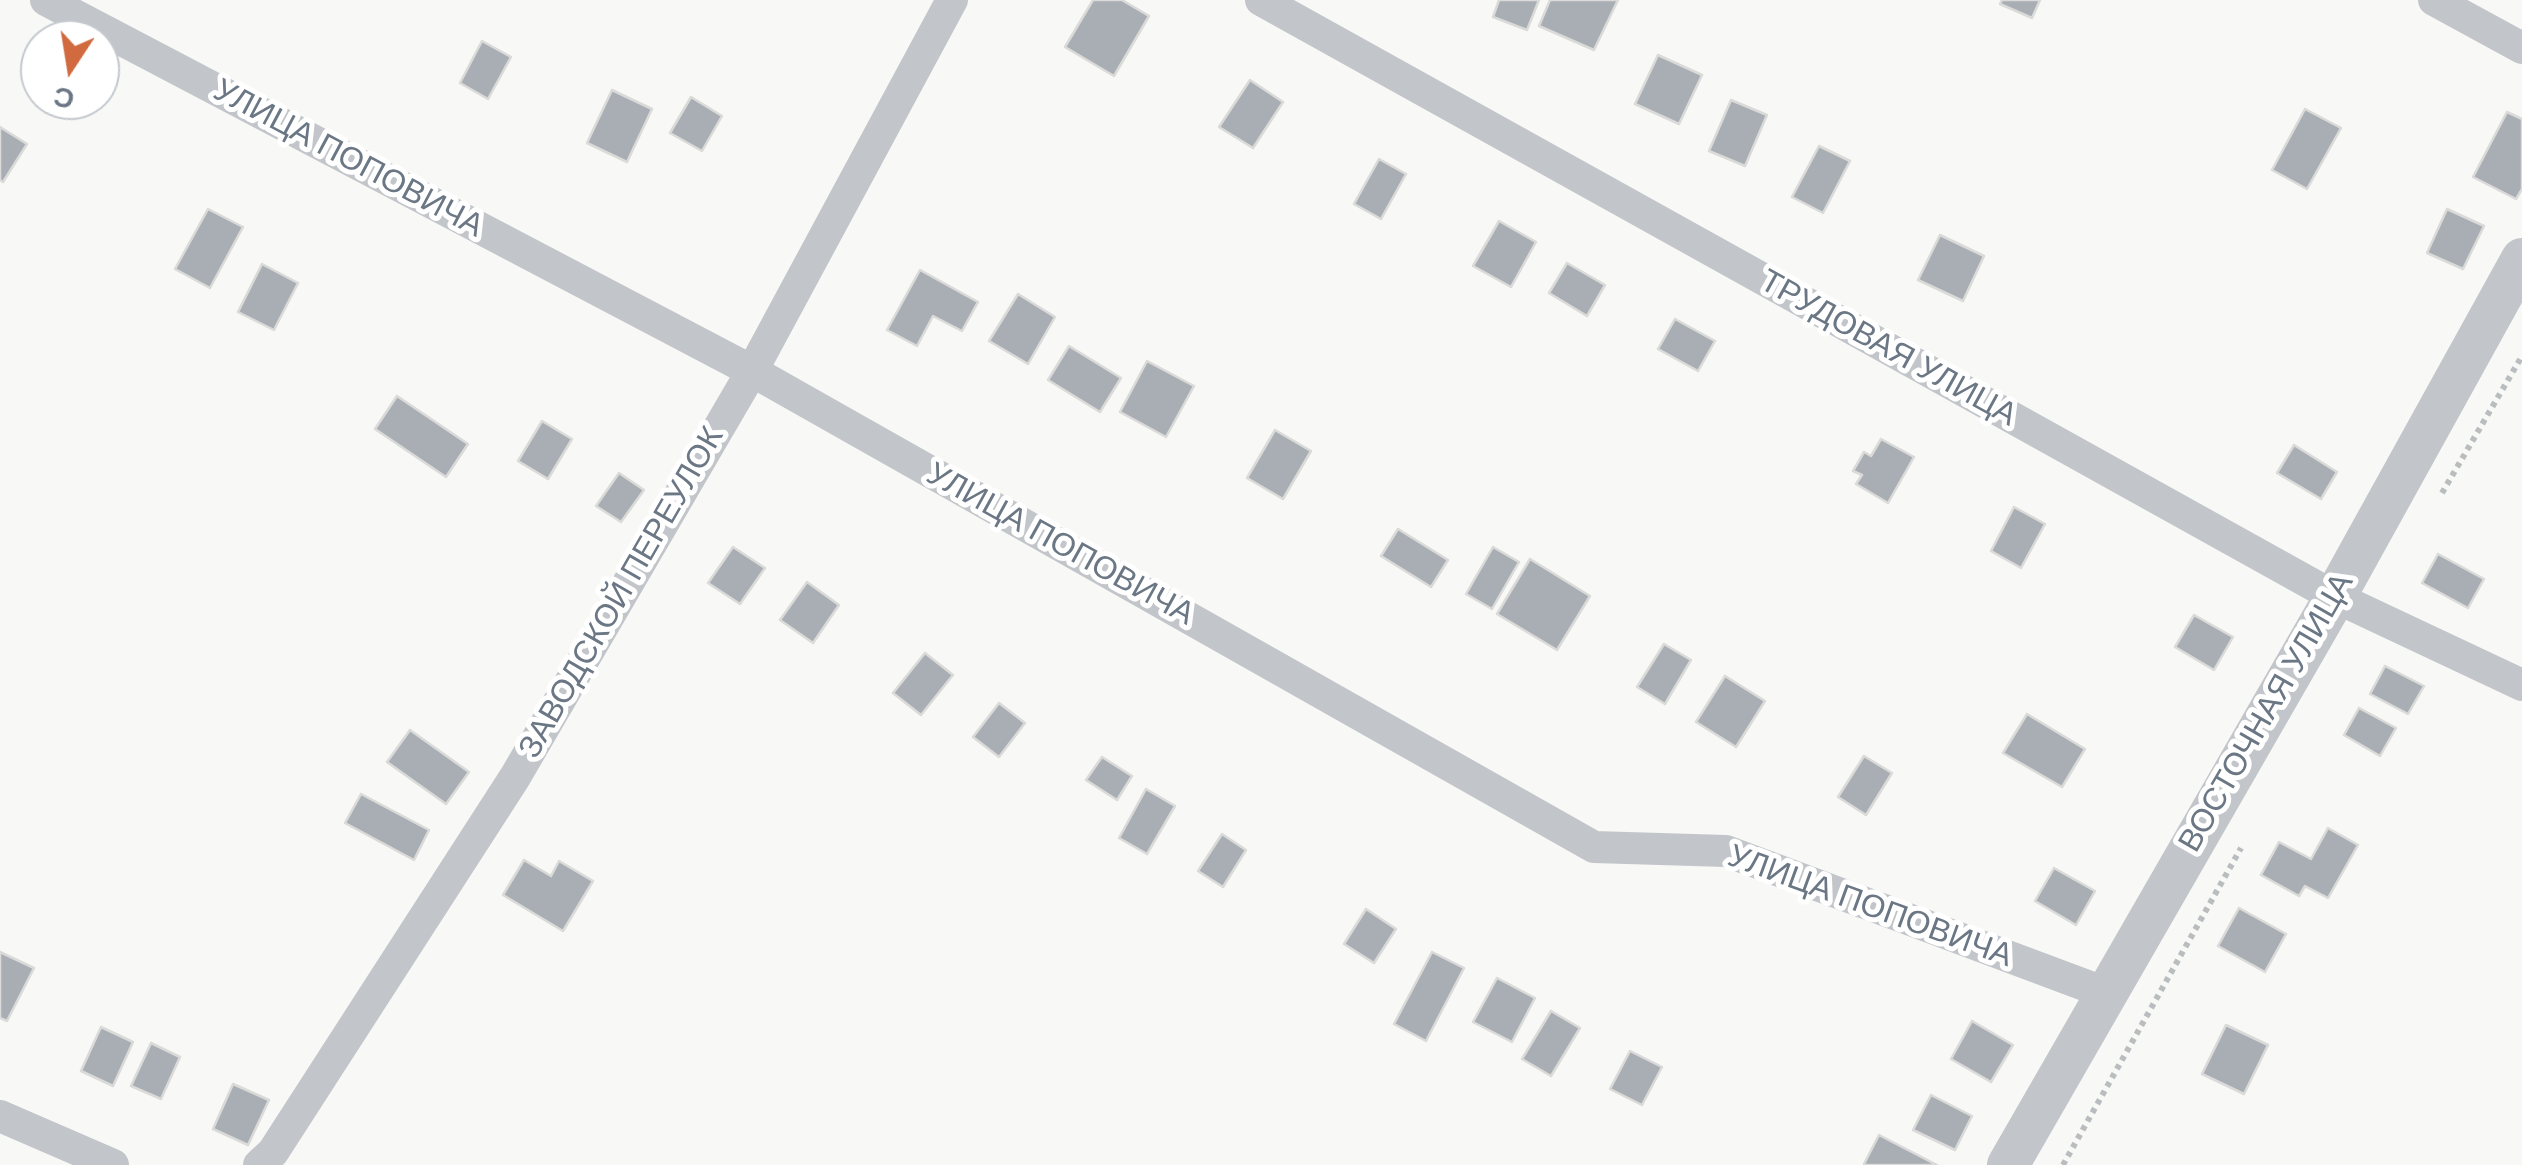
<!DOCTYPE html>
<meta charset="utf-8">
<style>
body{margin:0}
#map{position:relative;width:2522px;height:1165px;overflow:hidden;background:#f8f8f6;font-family:Helvetica,sans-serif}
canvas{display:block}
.north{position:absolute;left:20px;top:20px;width:100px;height:100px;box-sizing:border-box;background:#fff;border:2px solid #c4c9ce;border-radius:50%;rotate:192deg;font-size:28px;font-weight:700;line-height:40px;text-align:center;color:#6b7784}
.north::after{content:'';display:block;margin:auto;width:35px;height:45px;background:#d16a3e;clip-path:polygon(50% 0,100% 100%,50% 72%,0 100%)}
</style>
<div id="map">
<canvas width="2522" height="1165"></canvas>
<div class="north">С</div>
</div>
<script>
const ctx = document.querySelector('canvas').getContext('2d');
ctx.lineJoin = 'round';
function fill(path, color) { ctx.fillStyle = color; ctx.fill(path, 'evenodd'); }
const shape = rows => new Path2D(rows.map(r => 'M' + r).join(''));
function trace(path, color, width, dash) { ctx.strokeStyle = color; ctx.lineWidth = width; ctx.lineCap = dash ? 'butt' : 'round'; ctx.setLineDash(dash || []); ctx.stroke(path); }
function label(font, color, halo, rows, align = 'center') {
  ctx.font = font + ' Helvetica,sans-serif'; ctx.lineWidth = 10; ctx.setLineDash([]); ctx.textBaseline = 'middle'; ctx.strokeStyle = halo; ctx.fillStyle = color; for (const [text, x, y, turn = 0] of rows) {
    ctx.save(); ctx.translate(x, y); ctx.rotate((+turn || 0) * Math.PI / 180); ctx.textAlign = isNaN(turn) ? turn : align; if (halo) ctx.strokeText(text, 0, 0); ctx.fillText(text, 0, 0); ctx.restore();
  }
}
const building = shape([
 [1093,0,1122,0,1149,16,1114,76,1065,47,1093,0],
 [1499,0,1539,0,1527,30,1493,17,1499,0],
 [1550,0,1618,0,1594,50,1539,26,1550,0],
 [2002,0,2040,0,2032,18,2000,4,2002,0],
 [482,41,511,57,488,99,460,83,482,41],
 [1658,55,1702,75,1679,124,1635,104,1658,55],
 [1250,80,1283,102,1253,148,1219,127,1250,80],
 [612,90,652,109,627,162,587,143,612,90],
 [691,97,722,116,702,151,670,133,691,97],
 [1731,100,1767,115,1745,166,1709,151,1731,100],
 [2305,109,2341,128,2307,189,2272,170,2305,109],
 [2507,112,2522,119,2522,189,2516,199,2473,177,2507,112],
 [0,127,27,144,3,182,0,180,0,127],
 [1819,146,1850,161,1823,213,1792,197,1819,146],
 [1379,159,1406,174,1381,219,1354,204,1379,159],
 [208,209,243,227,210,288,175,269,208,209],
 [2447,209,2484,226,2463,269,2427,253,2447,209],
 [1499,221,1536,242,1511,287,1473,266,1499,221],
 [1940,235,1984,256,1963,301,1918,280,1940,235],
 [1567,263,1605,285,1587,316,1549,293,1567,263],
 [262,264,298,283,274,330,238,312,262,264],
 [920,270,978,302,962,331,933,316,917,346,887,330,920,270],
 [1018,294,1055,317,1028,364,989,341,1018,294],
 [1675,319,1715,341,1698,371,1658,349,1675,319],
 [1069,346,1121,378,1100,412,1048,380,1069,346],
 [1147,361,1194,386,1166,437,1120,412,1147,361],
 [397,396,468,444,446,477,375,429,397,396],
 [542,421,572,439,548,479,518,461,542,421],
 [1275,430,1311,451,1283,499,1247,478,1275,430],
 [1881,439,1914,457,1888,503,1856,484,1862,475,1853,471,1864,452,1871,456,1881,439],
 [2294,445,2337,472,2321,499,2277,473,2294,445],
 [619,473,644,490,621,522,596,506,619,473],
 [2014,507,2045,524,2021,568,1991,551,2014,507],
 [1398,529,1448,560,1431,587,1381,556,1398,529],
 [733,547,765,568,740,604,708,583,733,547],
 [1493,547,1519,562,1492,609,1466,594,1493,547],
 [2438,554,2484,579,2468,608,2422,583,2438,554],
 [1530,559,1590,596,1557,650,1497,614,1530,559],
 [807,582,839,605,813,643,780,620,807,582],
 [2194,615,2233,637,2214,670,2175,647,2194,615],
 [1664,644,1691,660,1665,704,1637,687,1664,644],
 [925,653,953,675,921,715,893,693,925,653],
 [2385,666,2424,686,2408,714,2370,694,2385,666],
 [1725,676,1765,701,1736,747,1696,722,1725,676],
 [999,703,1025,723,999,757,973,737,999,703],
 [2359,708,2396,728,2380,756,2344,735,2359,708],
 [2027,714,2085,749,2062,787,2003,753,2027,714],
 [410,730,469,772,446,804,387,762,410,730],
 [1864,756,1892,773,1866,815,1838,797,1864,756],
 [1102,757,1132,776,1117,800,1086,780,1102,757],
 [1146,789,1175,806,1147,854,1119,838,1146,789],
 [361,794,429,830,414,860,345,823,361,794],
 [2328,828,2358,845,2328,898,2305,886,2299,896,2261,875,2279,842,2311,859,2328,828],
 [1222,834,1246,850,1223,887,1198,871,1222,834],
 [524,860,551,876,559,861,593,881,563,931,503,895,524,860],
 [2054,868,2095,891,2076,925,2035,901,2054,868],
 [2239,908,2286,934,2265,972,2218,946,2239,908],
 [1366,909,1396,929,1374,963,1344,944,1366,909],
 [0,952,34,968,7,1021,0,1018,0,952],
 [1432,952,1464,968,1426,1041,1394,1024,1432,952],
 [1497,978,1535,998,1512,1042,1473,1022,1497,978],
 [1551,1011,1580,1028,1551,1076,1522,1059,1551,1011],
 [1972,1021,2013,1045,1991,1082,1951,1059,1972,1021],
 [2226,1025,2268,1045,2244,1094,2202,1074,2226,1025],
 [101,1027,133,1042,113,1086,81,1071,101,1027],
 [151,1043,180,1057,161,1099,131,1086,151,1043],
 [1630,1051,1662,1067,1642,1105,1610,1089,1630,1051],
 [233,1084,269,1100,248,1145,213,1129,233,1084],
 [1931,1095,1972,1116,1955,1150,1913,1130,1931,1095],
 [1879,1135,1937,1165,1866,1165,1864,1164,1879,1135]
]);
fill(building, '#a8aeb4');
trace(building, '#dadad8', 2.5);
trace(shape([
 [2442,493,2522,356],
 [2063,1165,2241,848]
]), '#babdbf', 6, [5, 5]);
trace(shape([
 [46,0,752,371,1594,847,1726,851,2106,993],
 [1261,0,2335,597,2522,685],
 [2434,0,2522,48],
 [0,1116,113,1165],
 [259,1165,273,1152,515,777,752,371,952,0]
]), '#c2c5c9', 32);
trace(shape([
 [2008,1165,2335,597,2522,259]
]), '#c2c5c9', 42);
label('32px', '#6b7784', '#fff', [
 ["УЛИЦА ПОПОВИЧА",348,159,28],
 ["ТРУДОВАЯ УЛИЦА",1888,349,29],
 ["УЛИЦА ПОПОВИЧА",1060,545,29],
 ["ЗАВОДСКОЙ ПЕРЕУЛОК",622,593,-60],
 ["ВОСТОЧНАЯ УЛИЦА",2267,713,-60],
 ["УЛИЦА ПОПОВИЧА",1870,907,20]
]);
</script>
